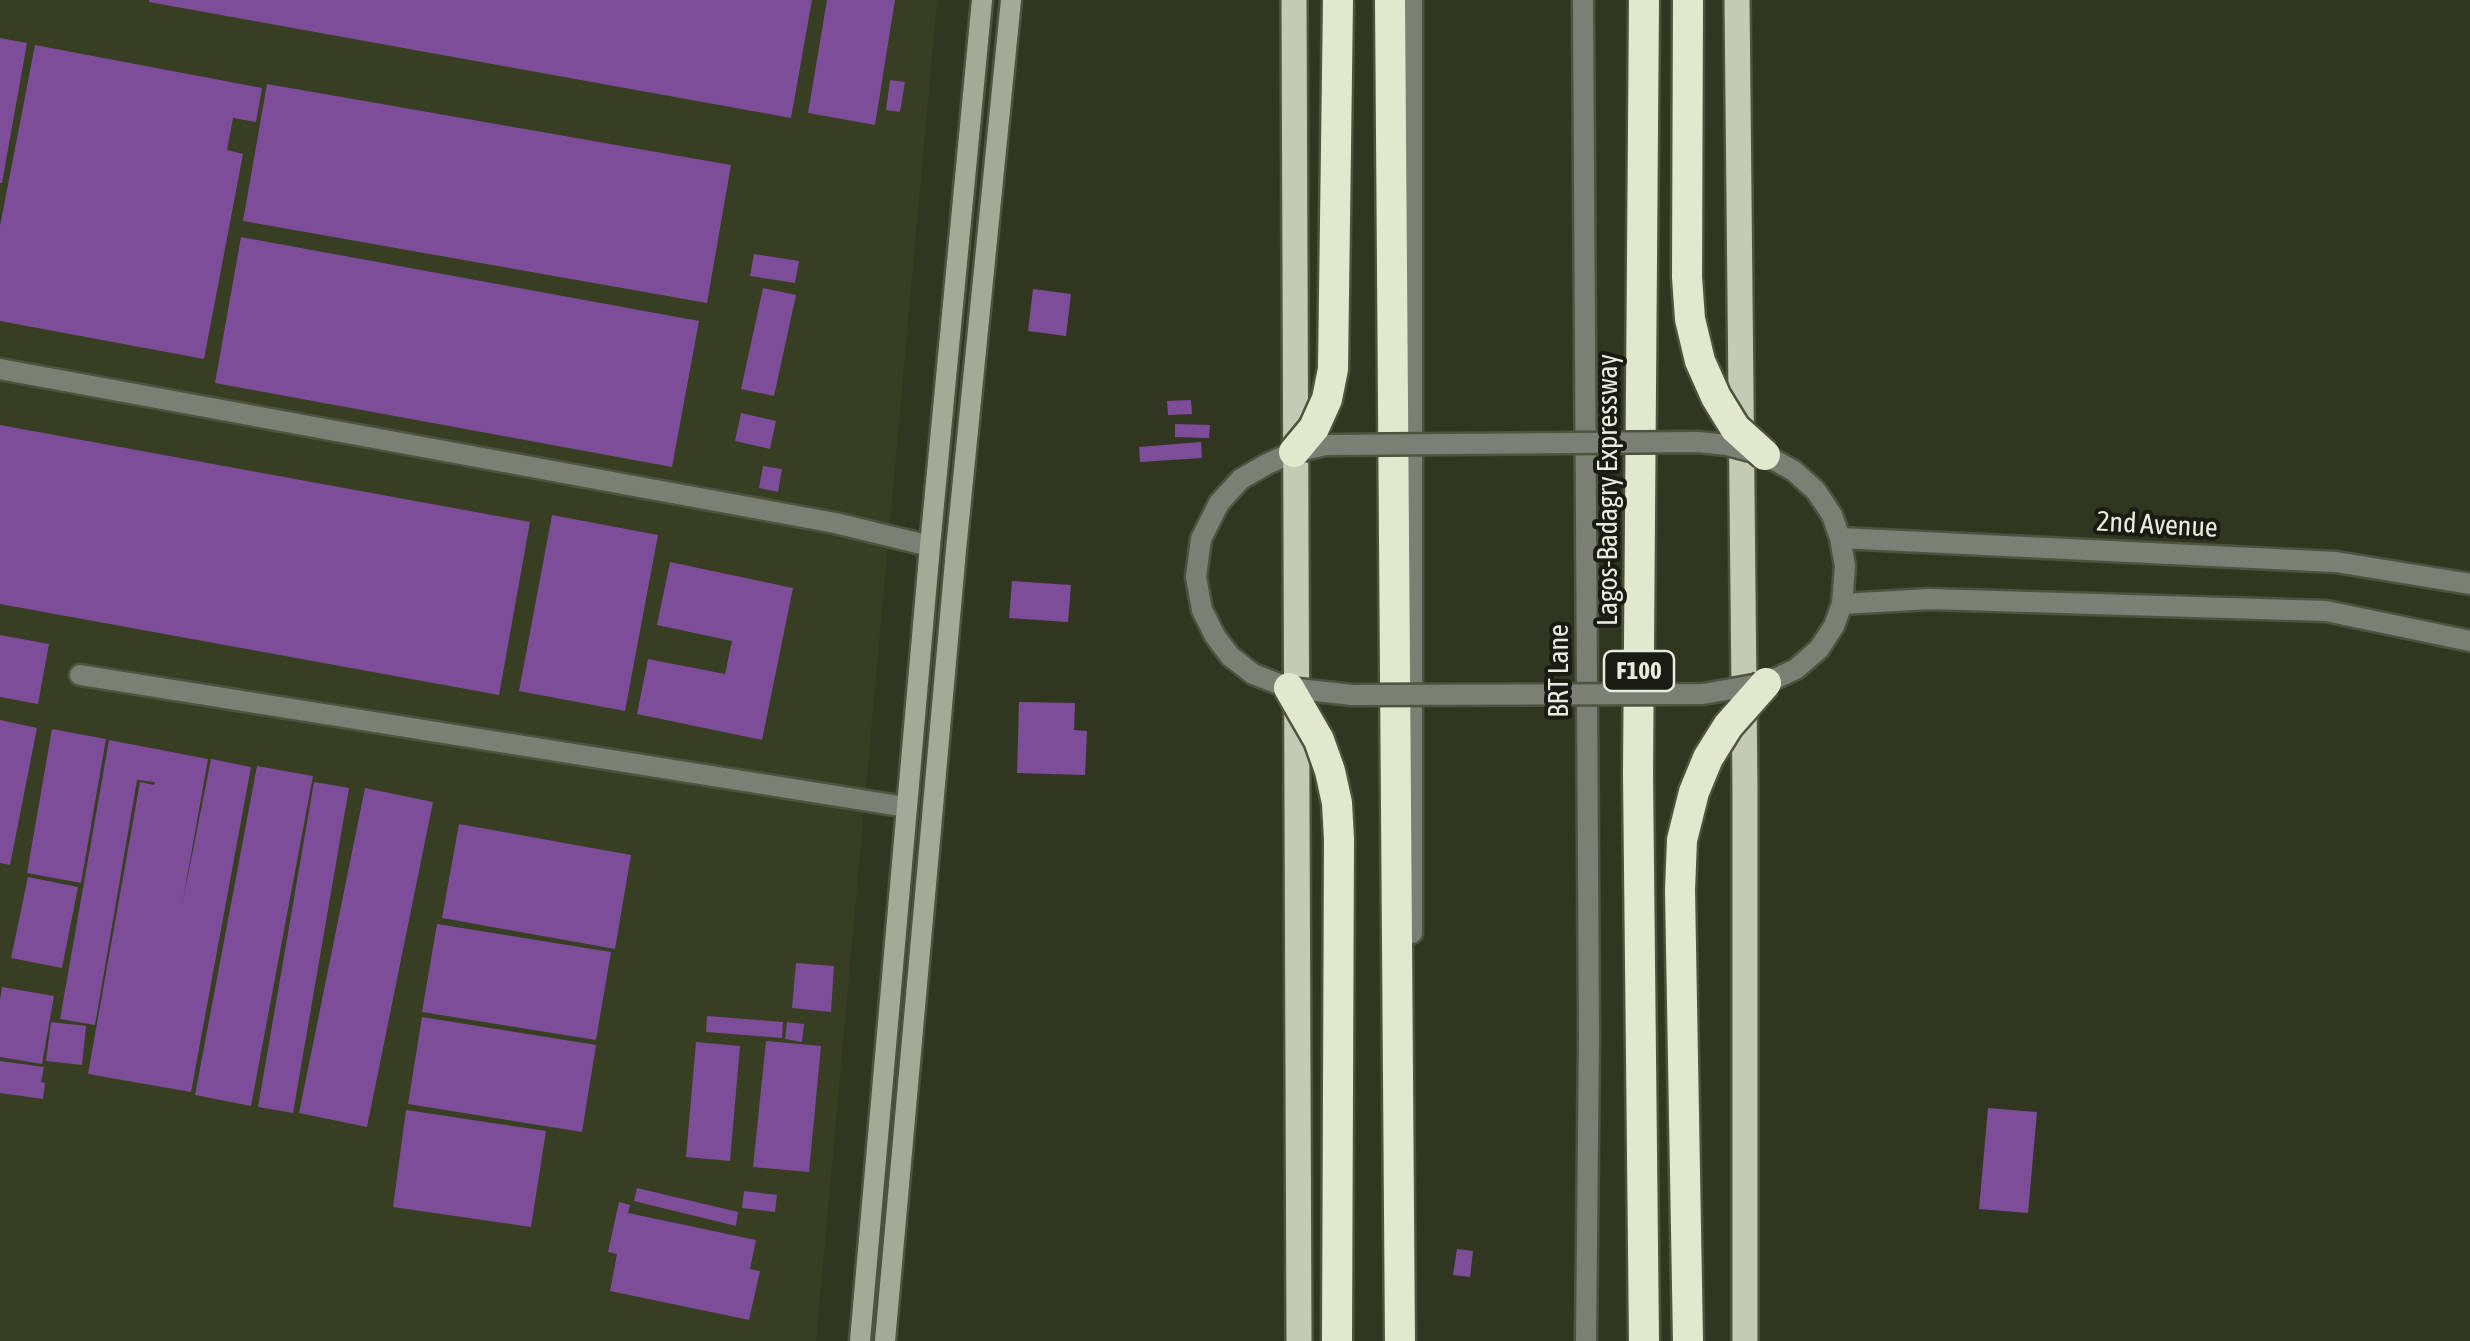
<!DOCTYPE html>
<style>
body{margin:0}
canvas{display:block;background:#313621}
</style>
<canvas width="2470" height="1341"></canvas>
<script>
const ctx = document.querySelector('canvas').getContext('2d');
ctx.lineJoin = 'round';
function fill(path, color) { ctx.fillStyle = color; ctx.fill(path, 'evenodd'); }
const shape = rows => new Path2D(rows.map(r => 'M' + r).join(''));
function trace(path, color, width, dash) { ctx.strokeStyle = color; ctx.lineWidth = width; ctx.lineCap = dash ? 'butt' : 'round'; ctx.setLineDash(dash || []); ctx.stroke(path); }
function label(font, color, halo, rows, align = 'center') {
  ctx.font = font + ' "Asap Condensed",sans-serif'; ctx.lineWidth = 8; ctx.setLineDash([]); ctx.textBaseline = 'middle'; ctx.strokeStyle = halo; ctx.fillStyle = color; for (const [text, x, y, turn = 0] of rows) {
    ctx.save(); ctx.translate(x, y); ctx.rotate((+turn || 0) * Math.PI / 180); ctx.textAlign = isNaN(turn) ? turn : align; if (halo) ctx.strokeText(text, 0, 0); ctx.fillText(text, 0, 0); ctx.restore();
  }
}
fill(shape([
 [0,0,937,0,816,1341,0,1341]
]), '#373e22');
fill(shape([
 [149,0,812,0,791,118,149,2],
 [827,0,895,0,875,125,808,113],
 [0,38,27,43,2,183,0,183],
 [35,45,262,88,256,122,233,118,227,150,243,154,204,359,0,321,0,226],
 [890,80,905,82,900,112,886,110],
 [267,84,731,165,707,303,243,221],
 [241,237,699,321,672,467,215,383],
 [754,254,799,261,795,283,750,276],
 [763,288,796,295,774,396,741,389],
 [1033,289,1071,294,1066,336,1028,331],
 [1191,400,1192,414,1168,415,1167,401],
 [741,413,776,421,770,449,735,441],
 [1175,424,1210,425,1209,438,1175,437],
 [0,425,530,522,499,695,0,604],
 [1201,442,1202,458,1140,462,1139,447],
 [763,466,782,469,778,492,759,488],
 [552,515,658,535,625,711,519,691],
 [670,562,793,588,762,740,637,714,648,659,725,674,732,641,657,625],
 [1012,581,1071,585,1068,622,1009,618],
 [0,635,49,644,38,704,0,697],
 [1019,702,1075,703,1074,730,1087,731,1085,775,1017,773],
 [0,720,37,728,10,865,0,863],
 [52,729,106,739,81,883,27,873],
 [109,740,208,759,182,906,211,759,251,767,191,1092,88,1074,140,782,154,785,155,782,137,780,95,1025,60,1019],
 [257,766,313,776,251,1106,195,1095],
 [314,782,349,788,293,1113,258,1107],
 [365,788,433,802,367,1127,299,1113],
 [459,824,631,855,615,949,442,918],
 [28,877,78,887,62,968,11,958],
 [437,924,611,952,596,1040,422,1012],
 [796,963,834,966,831,1012,792,1008],
 [2,987,54,996,42,1064,0,1057,0,1000],
 [707,1016,783,1022,782,1038,706,1032],
 [422,1017,596,1045,582,1132,408,1104],
 [51,1022,86,1026,82,1065,46,1061],
 [787,1022,804,1024,802,1042,785,1039],
 [766,1041,821,1046,809,1172,753,1167],
 [696,1042,740,1046,730,1161,686,1157],
 [0,1061,44,1067,41,1082,45,1083,43,1099,0,1093],
 [1988,1108,2037,1112,2028,1213,1979,1209],
 [406,1110,546,1131,531,1227,393,1207],
 [637,1188,738,1212,736,1226,634,1201],
 [744,1191,777,1195,775,1212,742,1208],
 [619,1202,630,1205,628,1213,756,1240,750,1269,760,1271,749,1320,610,1291,617,1254,608,1252],
 [1457,1249,1473,1251,1470,1277,1453,1275]
]), '#7d4d99');
const service = shape([
 [1583,0,1589,1035,1586,1341],
 [0,369,835,523,930,546],
 [80,675,906,807],
 [1412,933,1412,0]
]);
const tertiary = shape([
 [1765,455,1794,471,1816,491,1832,515,1840,538,1845,566,1842,604,1834,626,1819,649,1796,669,1766,683],
 [1840,538,2336,562,2470,584],
 [1842,604,1930,599,2326,611,2470,641],
 [1289,688,1253,674,1230,656,1215,636,1202,610,1196,577,1201,539,1219,503,1241,479,1267,464,1294,452]
]);
const secondary = shape([
 [860,1341,930,546,982,0],
 [885,1341,956,550,1011,0]
]);
const primary = shape([
 [1294,0,1299,1341],
 [1737,0,1745,789,1745,1341]
]);
const motorway = shape([
 [1390,0,1400,1341],
 [1644,1341,1638,773,1644,0]
]);
trace(service, '#4e533f', 25);
trace(tertiary, '#4e533f', 25);
trace(secondary, '#4e533f', 25);
trace(primary, '#4e533f', 30);
trace(motorway, '#4e533f', 35);
trace(service, '#7c7f74', 20);
trace(tertiary, '#7c7f74', 20);
trace(secondary, '#a5aa98', 20);
trace(primary, '#c4cbb4', 25);
trace(motorway, '#e0e8cd', 30);
const tertiaryBridge = shape([
 [1294,452,1326,445,1698,442,1727,445,1758,453],
 [1289,688,1352,695,1703,694,1765,683]
]);
const motorwayBridge = shape([
 [1688,0,1687,277,1690,319,1700,361,1716,397,1735,428,1765,455],
 [1294,452,1314,428,1327,399,1333,369,1338,0],
 [1289,688,1319,740,1330,771,1337,803,1339,839,1337,1341],
 [1688,1341,1680,890,1682,840,1694,792,1708,758,1728,726,1766,683]
]);
trace(tertiaryBridge, '#4e533f', 25, []);
trace(motorwayBridge, '#4e533f', 35, []);
trace(tertiaryBridge, '#7c7f74', 20);
trace(motorwayBridge, '#e0e8cd', 30);
for (const [x, y, w] of [
 [1639,671,70]
]) { const box = new Path2D(); box.roundRect(x - w / 2, y - 20, w, 40, 8); ctx.fillStyle = '#1a1c13'; ctx.fill(box); trace(box, '#e8ecde', 2.5); }
label('bold 25px', '#e8ecde', null, [
 ["F100",1639,671]
]);
label('28px', '#e8ecde', '#1a1c13', [
 ["Lagos-Badagry Expressway",1608,490,-90],
 ["2nd Avenue",2157,525,3],
 ["BRT Lane",1559,671,-90]
]);
</script>
